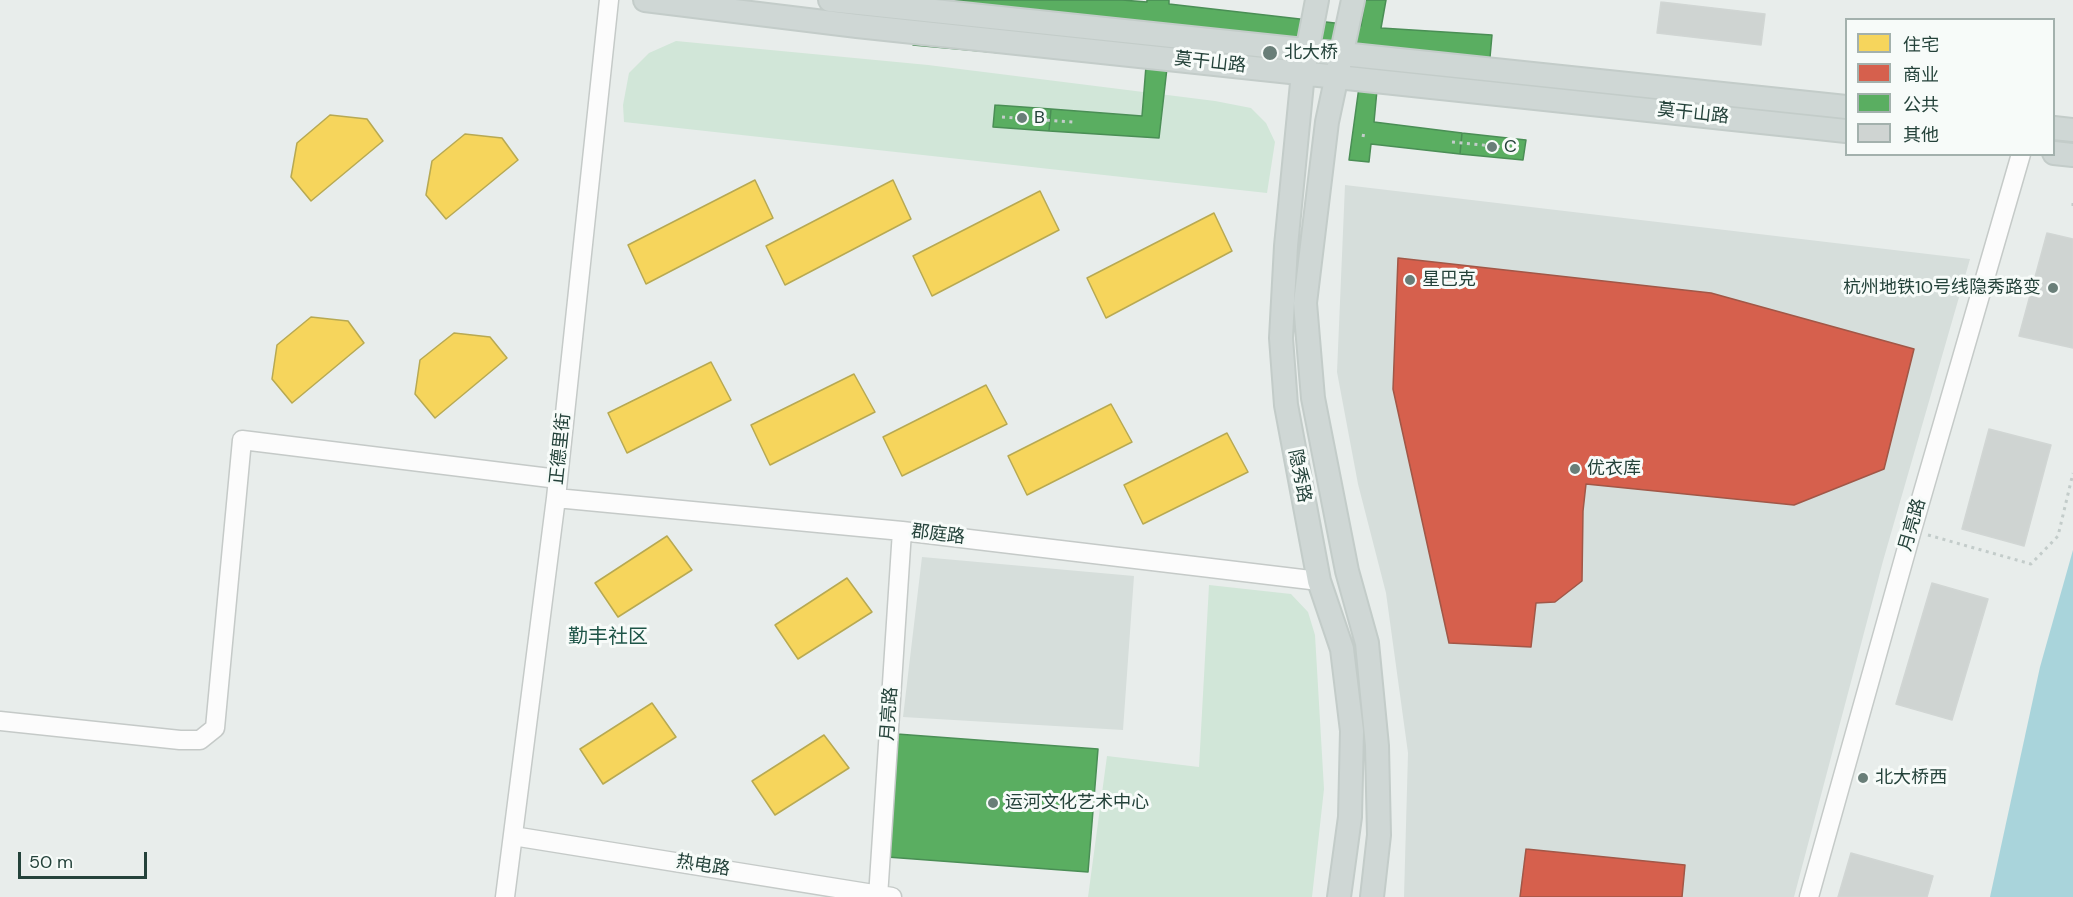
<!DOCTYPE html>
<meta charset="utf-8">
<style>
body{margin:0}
#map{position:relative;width:2073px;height:897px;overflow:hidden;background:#e8edeb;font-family:"DM Sans","Noto Sans SC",sans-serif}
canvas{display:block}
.legend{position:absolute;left:1845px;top:18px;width:210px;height:138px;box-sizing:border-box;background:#f7fbf9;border:2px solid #a3b1ad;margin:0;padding:8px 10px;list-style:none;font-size:18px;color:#24423a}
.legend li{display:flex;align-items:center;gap:12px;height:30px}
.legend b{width:30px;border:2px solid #a3b1ad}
.scale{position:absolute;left:18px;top:852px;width:129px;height:27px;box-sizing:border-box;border:3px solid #24423a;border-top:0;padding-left:8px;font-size:18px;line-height:21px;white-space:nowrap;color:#24423a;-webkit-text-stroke:4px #f7fbf9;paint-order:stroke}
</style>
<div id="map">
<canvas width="2073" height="897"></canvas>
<ul class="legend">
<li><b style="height:16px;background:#f6d55c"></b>住宅</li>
<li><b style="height:16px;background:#d6604d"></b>商业</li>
<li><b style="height:16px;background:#5aae61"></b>公共</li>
<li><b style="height:16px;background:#cfd4d2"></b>其他</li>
</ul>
<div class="scale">50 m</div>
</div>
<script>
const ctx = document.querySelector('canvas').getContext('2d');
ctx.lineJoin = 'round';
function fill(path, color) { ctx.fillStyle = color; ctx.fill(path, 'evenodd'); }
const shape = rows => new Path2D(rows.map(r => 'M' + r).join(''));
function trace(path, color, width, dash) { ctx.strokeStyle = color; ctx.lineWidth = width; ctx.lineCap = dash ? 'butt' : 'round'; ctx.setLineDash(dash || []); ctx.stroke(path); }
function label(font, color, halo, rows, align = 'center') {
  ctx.font = font + ' "DM Sans","Noto Sans SC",sans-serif'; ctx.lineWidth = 6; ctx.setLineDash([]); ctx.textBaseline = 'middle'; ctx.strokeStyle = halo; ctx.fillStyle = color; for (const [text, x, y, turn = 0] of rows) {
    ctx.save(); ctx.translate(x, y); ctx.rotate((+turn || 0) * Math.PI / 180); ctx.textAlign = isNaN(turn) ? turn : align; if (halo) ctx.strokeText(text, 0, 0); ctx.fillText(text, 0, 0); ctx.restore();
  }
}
fill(shape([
 [1345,185,1970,259,1883,561,1794,897,1404,897,1408,753,1386,593,1358,484,1337,372],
 [922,557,1134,576,1123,730,903,717]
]), '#d6dedb');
fill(shape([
 [676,41,928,65,1215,101,1251,108,1266,123,1275,142,1267,193,624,122,623,105,629,73,649,53],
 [1209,585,1291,594,1308,612,1315,635,1324,789,1312,897,1088,897,1107,756,1199,767]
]), '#d1e6d8');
fill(shape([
 [2073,550,2073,897,1990,897,2040,667]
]), '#a9d4db');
const homes = shape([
 [330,115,367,119,383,141,311,201,291,177,297,143,330,115],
 [465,134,502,138,518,160,446,219,426,195,432,161,465,134],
 [755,180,773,218,646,284,628,245,755,180],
 [893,180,911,219,785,285,766,246,893,180],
 [1040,191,1059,230,932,296,913,256,1040,191],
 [1214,213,1232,251,1106,318,1087,278,1214,213],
 [311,317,348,321,364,343,292,403,272,379,277,345,311,317],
 [454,333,490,337,507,358,435,418,415,394,420,360,454,333],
 [711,362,731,400,627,453,608,413,711,362],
 [854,374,875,412,770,465,751,425,854,374],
 [986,385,1007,424,902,476,883,437,986,385],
 [1111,404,1132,442,1027,495,1008,456,1111,404],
 [1227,433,1248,472,1143,524,1124,485,1227,433],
 [667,536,692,570,618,617,595,583,667,536],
 [847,578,872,612,798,659,775,625,847,578],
 [652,703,676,737,603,784,580,749,652,703],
 [824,735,849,768,775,815,752,781,824,735]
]);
fill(homes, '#f6d55c');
trace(homes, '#b7a952', 1.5);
const shops = shape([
 [1398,258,1711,293,1914,349,1884,469,1794,505,1586,484,1583,511,1582,581,1555,602,1536,603,1531,647,1449,643,1393,389,1398,258],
 [1526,849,1685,865,1682,897,1520,897,1526,849]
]);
fill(shops, '#d6604d');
trace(shops, '#a15747', 1.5);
const public = shape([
 [920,0,1122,0,1147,2,1147,0,1169,0,1169,4,1361,26,1365,0,1386,0,1381,28,1492,35,1486,102,1377,90,1374,122,1462,133,1460,154,1371,144,1369,162,1349,160,1359,87,1167,68,1159,138,1049,131,1051,109,1142,116,1146,66,913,45,920,0],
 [995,105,1051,109,1049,131,993,127,995,105],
 [1462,133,1526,140,1523,160,1460,154,1462,133],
 [897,734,1098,749,1088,872,887,857,897,734]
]);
fill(public, '#5aae61');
trace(public, '#4a8e55', 1.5);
const building = shape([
 [1661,2,1765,14,1761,45,1657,33,1661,2],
 [2047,233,2073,239,2073,348,2019,336,2047,233],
 [1989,429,2051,445,2024,546,1962,529,1989,429],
 [1932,583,1988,599,1952,720,1896,704,1932,583],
 [1851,853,1933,876,1927,897,1838,897,1851,853]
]);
fill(building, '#cfd4d2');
trace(building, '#d1d6d4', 1.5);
const minor = shape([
 [556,498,902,531,1319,581],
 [0,721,180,740,200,740,215,728,242,440,558,479],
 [513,836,892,897],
 [505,897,556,498,609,0],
 [878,897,902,531],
 [1809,897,1912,530,2021,154]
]);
const major = shape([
 [645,0,857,26,1846,131],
 [830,0,1846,107],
 [1317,0,1303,73,1286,246,1281,338,1286,405,1319,581,1342,649,1352,731,1350,817,1339,897],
 [1353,0,1327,122,1305,303,1313,398,1347,571,1367,643,1377,746,1379,835,1372,897],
 [2054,128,2073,130],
 [2054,153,2073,155]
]);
trace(minor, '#c5cac8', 21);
trace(major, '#c3ccc9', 26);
trace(shape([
 [1002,117,1073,122],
 [1363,137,1364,132],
 [1452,142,1504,147],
 [2073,203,2073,209],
 [1928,535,2031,564,2058,536,2073,473]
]), '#c3ccca', 3, [3, 4.5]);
trace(minor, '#fcfcfc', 18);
trace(major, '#cfd7d5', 22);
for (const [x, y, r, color] of [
 [1270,53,8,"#697e78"],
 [1022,118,6,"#697e78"],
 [1492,147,6,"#697e78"],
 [1410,280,6,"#697e78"],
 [2053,288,6,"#697e78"],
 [1575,469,6,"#697e78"],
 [1863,778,6,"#697e78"],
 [993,803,6,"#697e78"]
]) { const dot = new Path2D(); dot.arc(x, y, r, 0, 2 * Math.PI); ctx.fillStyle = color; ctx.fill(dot); trace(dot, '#f7fbf9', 2); }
label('18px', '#24423a', '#f7fbf9', [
 ["北大桥",1284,53],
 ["B",1034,118],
 ["C",1504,147],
 ["星巴克",1422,280],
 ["杭州地铁10号线隐秀路变",2041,288,"right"],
 ["优衣库",1587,469],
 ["北大桥西",1875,778],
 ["运河文化艺术中心",1005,803]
], 'left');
label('18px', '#24423a', '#f7fbf9', [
 ["莫干山路",1210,63,6],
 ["莫干山路",1693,114,6],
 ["正德里街",561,449,-84],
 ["隐秀路",1299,476,79],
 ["月亮路",1913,525,-74],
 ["郡庭路",938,535,7],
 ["月亮路",890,714,-86],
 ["热电路",703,866,9]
]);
label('20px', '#1f5548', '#f7fbf9', [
 ["勤丰社区",608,638]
]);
</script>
